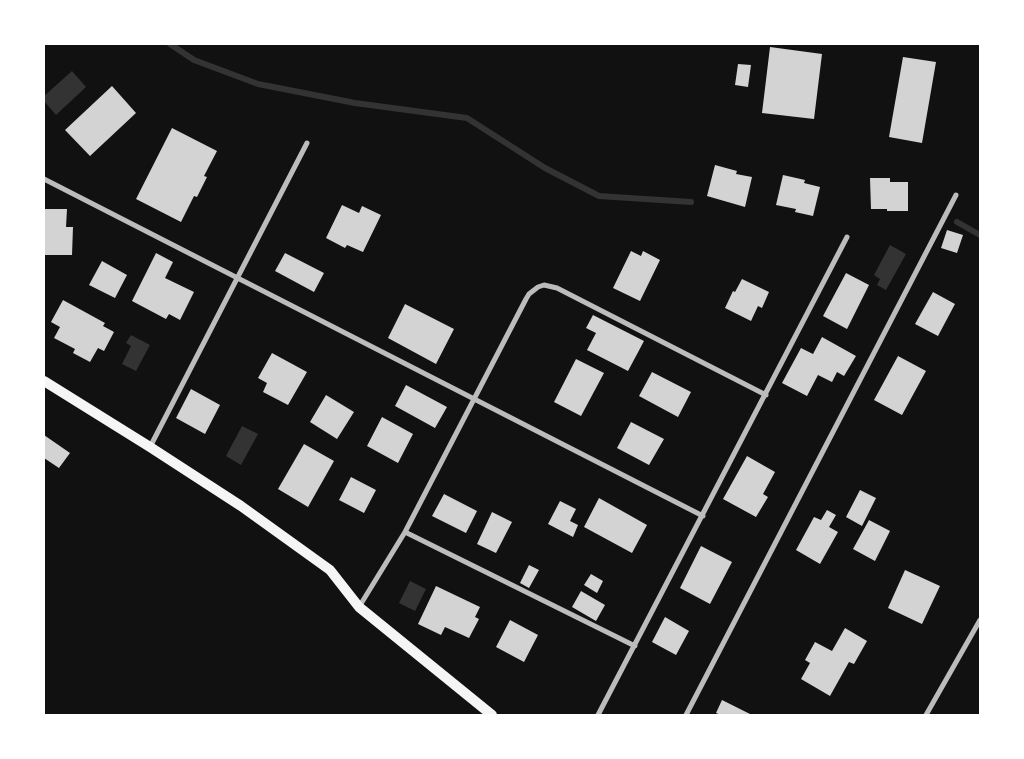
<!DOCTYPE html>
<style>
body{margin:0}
#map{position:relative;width:1024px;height:759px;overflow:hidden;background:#111;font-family:"Sofia Sans Condensed",sans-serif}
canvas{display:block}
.frame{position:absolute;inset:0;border:45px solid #fff;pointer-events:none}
</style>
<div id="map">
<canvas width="1024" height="759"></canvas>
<div class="frame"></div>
</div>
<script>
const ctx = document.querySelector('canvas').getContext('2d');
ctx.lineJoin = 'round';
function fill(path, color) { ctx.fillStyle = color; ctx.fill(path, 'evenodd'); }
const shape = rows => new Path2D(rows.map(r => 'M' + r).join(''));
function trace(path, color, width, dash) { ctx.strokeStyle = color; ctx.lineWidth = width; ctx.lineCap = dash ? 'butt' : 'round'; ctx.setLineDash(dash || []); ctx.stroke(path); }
fill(shape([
 [72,71,86,87,56,115,44,101,44,96],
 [890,245,906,254,886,290,877,285,880,279,874,275],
 [131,335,150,345,136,371,122,364,131,346,126,343],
 [242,426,258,434,241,465,226,456],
 [410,581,426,589,415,611,399,603]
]), '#333');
trace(shape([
 [170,44,194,60,258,84,355,103,467,118,545,168,599,196,691,202],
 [957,222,980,235]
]), '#333', 6);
fill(shape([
 [770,47,822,54,814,119,762,113],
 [903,57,936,62,922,143,889,137],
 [738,64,751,65,748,87,735,85],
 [112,86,136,113,90,156,65,130],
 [172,128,217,151,204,176,207,177,197,197,194,196,181,222,136,199],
 [715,165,737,171,736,174,752,177,745,207,707,196],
 [783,175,805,180,804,183,820,187,813,216,795,212,796,209,776,205],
 [870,178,890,178,890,182,908,182,908,211,887,211,887,209,871,209],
 [342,205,359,213,362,206,381,215,363,252,347,245,345,248,326,238],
 [44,209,67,209,66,227,73,227,72,255,44,255],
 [947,230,963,235,957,253,941,248],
 [631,251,641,256,643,251,660,260,640,301,613,288],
 [156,253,173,262,165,278,194,292,180,320,169,314,166,319,132,301],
 [285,253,324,273,314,292,275,271],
 [102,261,127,275,115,298,89,285],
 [846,273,869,285,847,329,823,316],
 [742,279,769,292,762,308,758,306,751,321,725,308,733,291,735,292],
 [933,292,955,304,938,336,915,324],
 [63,300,105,323,103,326,114,332,104,351,98,348,90,362,73,353,75,349,54,338,60,327,51,322],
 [405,304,454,329,436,364,388,338],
 [593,315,644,341,628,371,587,350,596,333,586,328],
 [822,337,856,356,844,376,837,372,832,382,818,375,807,396,782,383,801,348,813,354],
 [272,353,307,372,288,405,263,392,267,383,258,378],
 [898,356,926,371,902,415,874,400],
 [576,359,604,373,581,416,554,402],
 [652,372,691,392,678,417,639,396],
 [406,385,447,407,435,428,395,406],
 [191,389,220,405,205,434,176,418],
 [326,395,354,412,337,439,310,422],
 [382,417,413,434,398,463,367,446],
 [631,422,664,439,649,465,617,448],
 [44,435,70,453,59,468,44,458],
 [304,444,334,461,308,507,278,489],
 [747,456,775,472,763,494,768,497,756,517,723,499],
 [351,477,376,490,364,513,339,500],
 [860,490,876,498,862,526,846,517],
 [444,494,477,511,466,533,432,516],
 [599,498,647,525,632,553,584,527],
 [560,501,576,509,570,521,578,525,573,537,548,524],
 [827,510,836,515,829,527,838,532,820,564,796,550,814,517,821,520],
 [492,512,512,522,496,553,477,544],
 [869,520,890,531,875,561,853,549],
 [701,546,732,562,710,604,680,588],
 [529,565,539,570,529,588,520,583],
 [905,570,940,586,922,624,888,608],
 [591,574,603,581,597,593,584,585],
 [436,586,480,607,475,617,479,619,469,638,445,627,441,635,418,624],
 [581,591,605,605,596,621,572,607],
 [665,617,689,631,676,655,652,642],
 [510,620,538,635,524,662,496,647],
 [845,628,867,641,854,664,849,662,830,696,801,679,810,663,805,660,815,642,832,651],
 [722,700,752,715,721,715,716,713]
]), '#d3d3d3');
trace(shape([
 [44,179,703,516],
 [150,447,307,143],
 [405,532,635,646],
 [359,607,405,532,526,299,529,294,538,287,544,285,557,288,766,395],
 [598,715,847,237],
 [686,715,956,195],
 [926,715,980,620]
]), '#bcbcbc', 5);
trace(shape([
 [44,381,150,447,241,506,330,570,359,607,492,715]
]), '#f5f5f5', 10);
</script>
